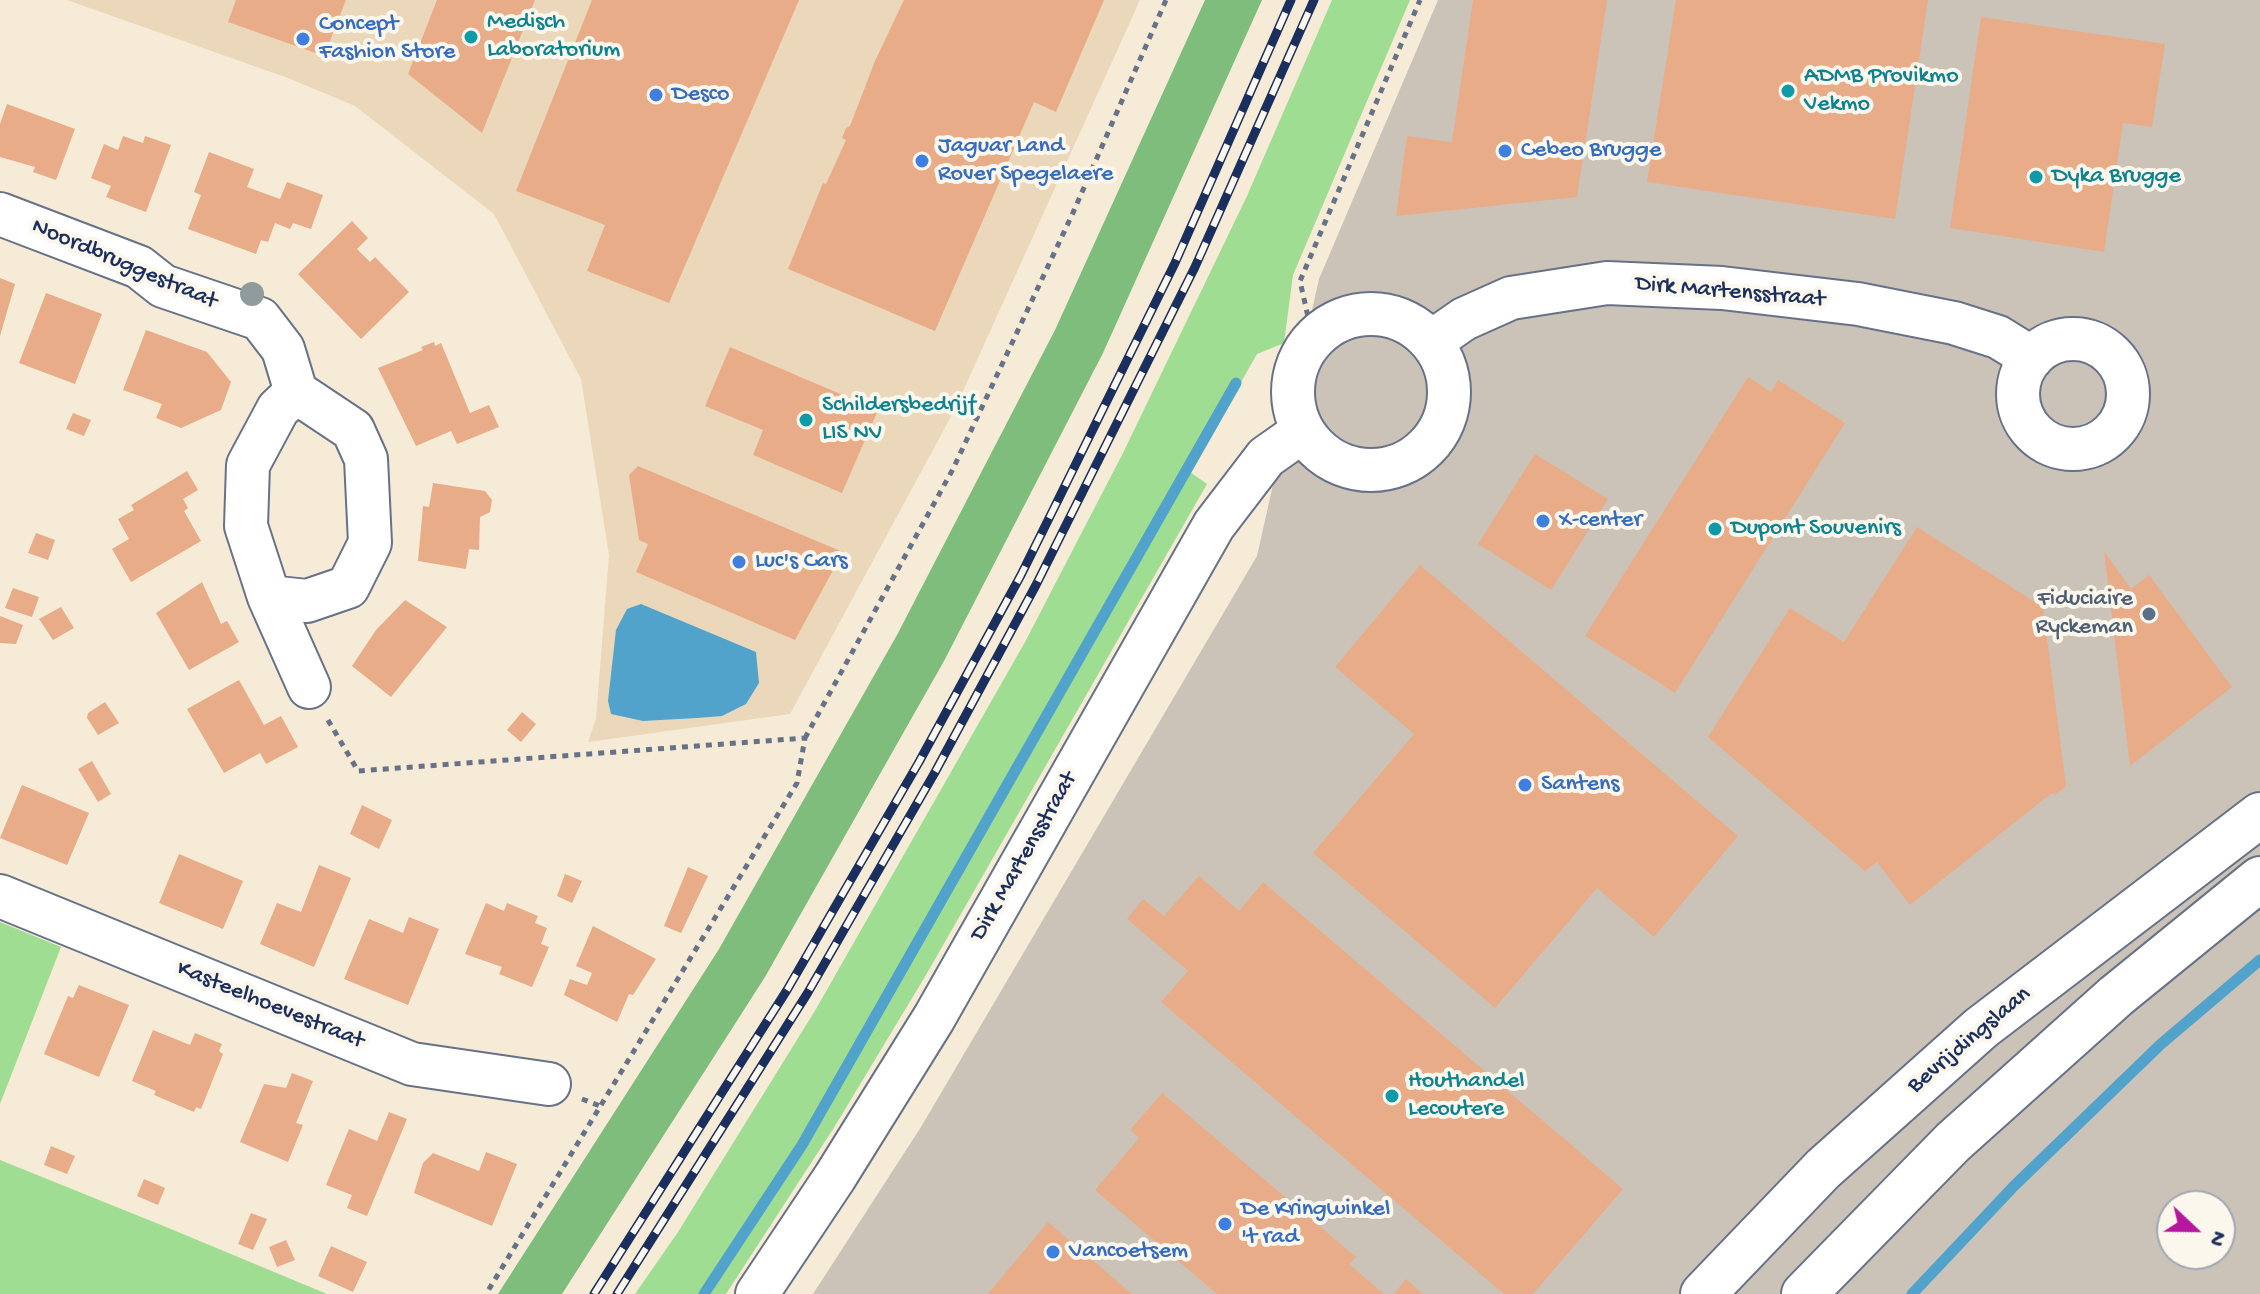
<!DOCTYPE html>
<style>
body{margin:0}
#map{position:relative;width:2260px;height:1294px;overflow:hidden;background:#f5ebd6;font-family:"Gochi Hand",sans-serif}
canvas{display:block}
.north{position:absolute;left:2156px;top:1190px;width:80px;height:80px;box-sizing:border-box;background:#fbf7ec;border:2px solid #a1a7b3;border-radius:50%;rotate:112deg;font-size:22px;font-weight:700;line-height:32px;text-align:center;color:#1b2f5e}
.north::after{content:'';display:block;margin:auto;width:28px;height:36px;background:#b5179e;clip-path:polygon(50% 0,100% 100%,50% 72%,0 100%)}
</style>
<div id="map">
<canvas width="2260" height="1294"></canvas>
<div class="north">N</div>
</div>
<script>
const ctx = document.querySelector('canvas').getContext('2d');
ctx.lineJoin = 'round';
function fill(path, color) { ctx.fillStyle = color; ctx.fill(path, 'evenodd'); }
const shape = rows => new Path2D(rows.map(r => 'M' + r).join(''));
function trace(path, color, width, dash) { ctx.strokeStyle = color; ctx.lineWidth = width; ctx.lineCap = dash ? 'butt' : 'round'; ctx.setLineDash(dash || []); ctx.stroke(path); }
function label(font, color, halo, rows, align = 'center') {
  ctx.font = font + ' "Gochi Hand",sans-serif'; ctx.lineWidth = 8; ctx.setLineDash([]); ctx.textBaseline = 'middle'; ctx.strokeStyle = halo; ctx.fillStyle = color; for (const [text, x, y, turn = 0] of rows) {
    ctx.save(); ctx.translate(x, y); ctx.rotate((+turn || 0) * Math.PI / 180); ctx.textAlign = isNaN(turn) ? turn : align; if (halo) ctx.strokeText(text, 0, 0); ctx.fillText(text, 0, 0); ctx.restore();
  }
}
fill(shape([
 [67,0,1140,0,954,411,790,714,588,742,596,719,609,555,581,379,494,214,355,106,288,78]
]), '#ebd8ba');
fill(shape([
 [1438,0,2260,0,2260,1294,813,1294,921,1127,1257,556,1319,279],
 [2172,1206,2220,1206,2220,1254,2172,1254]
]), '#cbc3b8');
fill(shape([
 [1332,0,1410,0,1293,275,1284,343,1257,354,1190,472,1207,484,926,975,835,1126,726,1294,635,1294,678,1232,816,1009,1025,642,1123,453,1247,196],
 [0,922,61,947,0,1104],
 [0,1160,166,1227,327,1294,0,1294]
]), '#9fde92');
fill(shape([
 [1205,0,1262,0,1103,353,944,661,765,977,562,1294,498,1294,719,949,897,635,1055,330]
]), '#7fbd7c');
fill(shape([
 [641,604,756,652,759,683,746,704,722,716,697,718,643,721,611,714,608,701,616,630,627,609]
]), '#51a3cc');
trace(shape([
 [704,1294,802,1145,1236,383],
 [1912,1294,2014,1186,2161,1044,2260,960]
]), '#51a3cc', 11);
fill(shape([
 [236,0,346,0,324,56,228,22],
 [437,0,535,0,482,133,408,74],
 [592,0,799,0,669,303,587,271,605,225,516,191],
 [904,0,1104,0,1056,112,1034,102,935,331,788,269,823,183,826,184,846,140,842,138,846,128,850,126,875,61],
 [1473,0,1607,0,1577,197,1396,216,1407,136,1452,142],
 [1676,0,1928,0,1895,219,1647,182],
 [1981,17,2165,44,2152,127,2123,123,2104,252,1950,228],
 [7,104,75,129,56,180,33,172,35,167,0,157,0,124],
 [123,136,143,143,145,136,171,145,146,212,106,197,111,186,91,178,104,144,118,150],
 [209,152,254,169,247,187,280,199,287,182,323,195,311,229,293,223,290,229,275,223,268,242,261,240,256,254,188,229,201,195,194,192],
 [352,221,368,238,357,249,370,262,375,257,409,292,361,339,298,274],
 [0,278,15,284,0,336],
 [46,293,102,314,75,384,19,363],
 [146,330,207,352,231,382,221,410,181,428,156,418,162,404,123,390],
 [434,342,435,346,441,343,470,413,489,405,499,427,457,444,451,431,416,446,378,368,423,350,421,347],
 [730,347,878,410,842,493,753,455,763,430,705,406],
 [1748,377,1771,392,1778,380,1845,423,1675,693,1585,636],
 [73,413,91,420,84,436,66,429],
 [1535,454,1608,499,1551,590,1478,544],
 [638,466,843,552,795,640,636,572,648,544,639,540,629,475],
 [187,471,198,490,183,499,188,508,184,511,201,541,131,582,112,549,129,539,118,519,134,510,131,505],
 [433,483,485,491,492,500,490,512,480,517,479,550,469,549,466,569,418,561,423,506,429,507],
 [1917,527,2043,607,2066,786,2055,795,2052,793,1910,905,1877,862,1865,871,1708,737,1790,608,1844,642],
 [36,533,55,540,48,560,28,553],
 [2104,551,2131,589,2149,575,2232,687,2130,766],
 [1420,565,1738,836,1654,937,1597,888,1495,1008,1313,853,1414,734,1335,667],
 [202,582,221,624,227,621,239,642,189,670,156,613],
 [13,588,39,597,32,617,5,608],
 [405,600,447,627,391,697,352,666,376,630],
 [61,607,74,628,53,640,39,619],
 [0,616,23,625,16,644,0,643],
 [239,680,264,725,281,716,298,747,266,764,260,753,224,773,187,709],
 [105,702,119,723,98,735,87,718,88,713],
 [522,712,536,724,521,742,507,730],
 [92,761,111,794,98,802,78,769],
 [22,785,89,813,67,865,0,838],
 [362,805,392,820,379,849,350,834],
 [179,854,243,881,223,929,159,903],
 [319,865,351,878,314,967,260,944,277,903,301,912],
 [688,867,708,876,681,933,664,926],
 [565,874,582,881,572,903,557,896],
 [1199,876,1239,911,1263,882,1623,1189,1533,1294,1504,1294,1161,1002,1188,971,1127,919,1143,899,1164,916],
 [486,903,504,911,507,903,538,916,535,923,547,928,541,944,549,947,532,987,499,974,502,967,465,954],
 [409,917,439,929,408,1005,344,979,369,919,403,933],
 [593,926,656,959,633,995,629,994,617,1022,564,995,570,979,587,985,592,973,576,966],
 [79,985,129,1005,99,1077,44,1054,68,996,73,998],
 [153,1030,190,1045,195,1033,222,1044,219,1051,223,1054,201,1109,196,1107,194,1112,154,1095,156,1091,132,1081],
 [292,1073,313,1081,296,1123,303,1125,288,1162,240,1142,264,1084,286,1088],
 [1162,1093,1356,1257,1349,1264,1384,1294,1217,1294,1095,1190,1139,1138,1130,1130],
 [389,1112,407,1119,367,1216,347,1208,352,1195,326,1185,349,1129,377,1141],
 [51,1146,75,1156,67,1174,44,1165],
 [486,1152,517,1164,492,1226,414,1193,423,1163,433,1153,479,1171],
 [144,1179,165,1188,158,1205,137,1196],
 [251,1213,267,1219,253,1250,238,1244],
 [1048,1222,1132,1294,988,1294],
 [286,1240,295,1260,277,1267,269,1247],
 [331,1246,367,1262,353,1292,318,1276],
 [1406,1279,1423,1294,1394,1294]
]), '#e9ac89');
const minor = shape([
 [0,214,139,267,163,286,260,319,283,349,296,392,353,430,366,459,370,543,348,587,307,601,269,597,246,526,248,465,278,409,296,392],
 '1293 392a78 78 0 1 1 156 0a78 78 0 1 1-156 0Z',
 '2018 394a55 55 0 1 1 110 0a55 55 0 1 1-110 0Z',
 [1431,342,1464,319,1511,298,1607,283,1722,288,1858,304,1954,323,1998,337,2032,358],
 [269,597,309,687],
 [0,896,412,1064,549,1084],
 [757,1294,835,1177,934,1018,1214,525,1266,457,1303,431]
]);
const highway = shape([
 [1703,1294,1823,1169,1981,1028,2260,815],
 [1804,1294,1953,1142,2116,996,2260,879]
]);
trace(minor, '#677188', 46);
trace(highway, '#677188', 48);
trace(shape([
 [1313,339,1300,281,1420,0],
 [328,720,358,771,805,738,797,783,486,1294],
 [805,738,953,469,1072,215,1166,0],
 [582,1099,600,1106]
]), '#677188', 5, [6, 6]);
trace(minor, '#fff', 42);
trace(highway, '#fff', 44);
const rail = shape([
 [594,1294,787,990,919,762,1021,575,1175,263,1291,0],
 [617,1294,807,994,934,774,1036,585,1195,267,1314,0]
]);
trace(rail, '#1b2f5e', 9);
trace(rail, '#fbf7ec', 6, [18]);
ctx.fillStyle = '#8f9c9b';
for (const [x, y] of [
 [252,294]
]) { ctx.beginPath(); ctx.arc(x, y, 12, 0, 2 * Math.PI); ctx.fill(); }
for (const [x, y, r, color] of [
 [471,37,8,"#0f9aa8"],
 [303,39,8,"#3f7fe0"],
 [1788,91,8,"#0f9aa8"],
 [656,95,8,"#3f7fe0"],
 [1505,151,8,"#3f7fe0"],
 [922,161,8,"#3f7fe0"],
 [2036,177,8,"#0f9aa8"],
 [806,420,8,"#0f9aa8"],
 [1543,521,8,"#3f7fe0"],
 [1715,529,8,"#0f9aa8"],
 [739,562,8,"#3f7fe0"],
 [2149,614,8,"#5c6f8a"],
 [1525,785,8,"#3f7fe0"],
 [1392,1096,8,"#0f9aa8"],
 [1225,1224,8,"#3f7fe0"],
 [1053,1252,8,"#3f7fe0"]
]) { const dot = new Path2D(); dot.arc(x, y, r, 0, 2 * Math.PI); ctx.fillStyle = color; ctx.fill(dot); trace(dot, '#fbf7ec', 3); }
label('24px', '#0d838f', '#fbf7ec', [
 ["Medisch",487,23],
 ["Laboratorium",487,51],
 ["ADMB Provikmo",1804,77],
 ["Vekmo",1804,105],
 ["Dyka Brugge",2052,177],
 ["Schildersbedrijf",822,406],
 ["LIS NV",822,434],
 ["Dupont Souvenirs",1731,529],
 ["Houthandel",1408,1082],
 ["Lecoutere",1408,1110]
], 'left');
label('24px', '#366cbe', '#fbf7ec', [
 ["Concept",319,25],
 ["Fashion Store",319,53],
 ["Desco",672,95],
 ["Jaguar Land",938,147],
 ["Rover Spegelaere",938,175],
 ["Cebeo Brugge",1521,151],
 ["X-center",1559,521],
 ["Luc's Cars",755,562],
 ["Santens",1541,785],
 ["De Kringwinkel",1241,1210],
 ["'t rad",1241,1238],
 ["Vancoetsem",1069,1252]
], 'left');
label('24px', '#1b2f5e', '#fbf7ec', [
 ["Noordbruggestraat",124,265,23],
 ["Dirk Martensstraat",1730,293,5],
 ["Dirk Martensstraat",1025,857,-60],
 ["Kasteelhoevestraat",270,1006,22],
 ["Bevrijdingslaan",1970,1041,-40]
]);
label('24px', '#4e5e75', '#fbf7ec', [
 ["Fiduciaire",2133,600],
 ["Ryckeman",2133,628]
], 'right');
</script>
